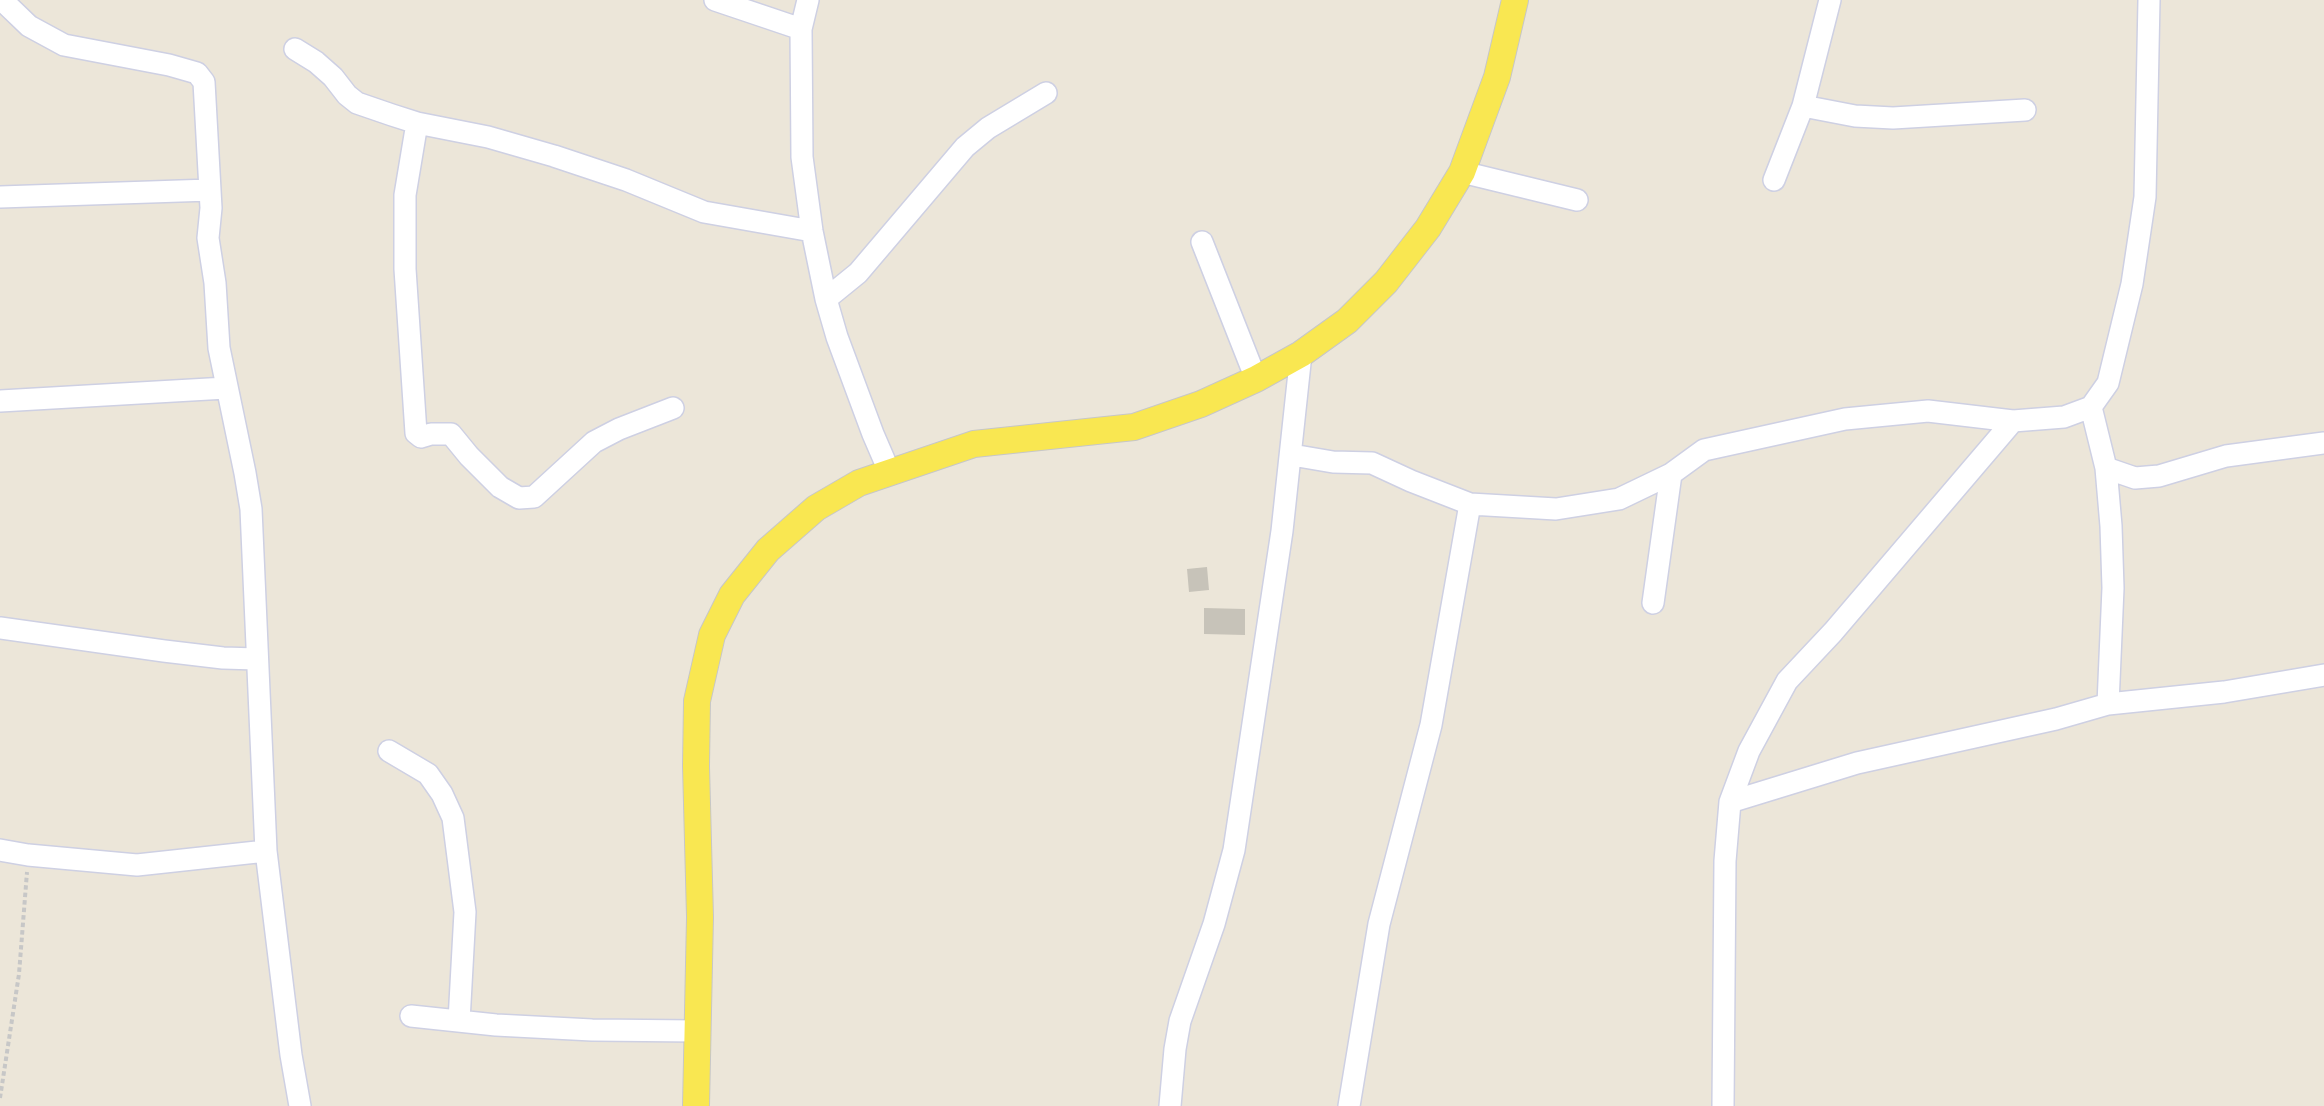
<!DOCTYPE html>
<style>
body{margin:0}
canvas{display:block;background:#ece6d9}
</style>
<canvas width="2324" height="1106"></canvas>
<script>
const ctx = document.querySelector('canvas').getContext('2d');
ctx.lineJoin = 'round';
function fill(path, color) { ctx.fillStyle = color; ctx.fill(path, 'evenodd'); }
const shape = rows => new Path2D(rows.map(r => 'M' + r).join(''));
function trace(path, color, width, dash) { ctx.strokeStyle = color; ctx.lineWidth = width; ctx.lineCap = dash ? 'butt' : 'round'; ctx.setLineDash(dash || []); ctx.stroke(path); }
fill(shape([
 [1207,567,1209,590,1189,592,1187,569],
 [1204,608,1245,609,1245,635,1204,634]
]), '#c7c3b9');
const minor = shape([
 [2,0,29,26,64,45,169,65,197,73,204,82,211,208,208,238,215,283,219,348,245,473,251,509,266,851,291,1055,300,1106],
 [715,0,801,29],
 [808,0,801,29,802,157,812,231,826,299,837,337,873,434,889,471],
 [295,49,316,62,333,77,347,95,357,103,392,115,417,123,488,137,554,156,626,180,704,212,812,231],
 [1803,106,1855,116,1893,118,2025,110],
 [417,123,405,195,405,269,416,433,421,437,431,434,451,434,469,456,500,487,519,498,534,497,594,442,619,429,673,408],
 [1462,172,1577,200],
 [1774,180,1803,106,1830,0],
 [0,197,210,190],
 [1202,242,1256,379],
 [826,299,858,273,965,147,988,128,1046,93],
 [0,401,226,388],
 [2091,407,2106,468,2111,526,2113,588,2108,704],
 [1292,455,1333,462,1372,463,1411,481,1470,504,1556,509,1619,499,1671,474,1704,450,1845,419,1928,411,2013,421,2064,417,2091,407,2108,383,2132,284,2145,197,2149,0],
 [2106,468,2135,478,2159,476,2226,456,2324,443],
 [1653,603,1671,474],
 [0,628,164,651,223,658,257,659],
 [389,751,428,774,442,794,453,818,465,912,459,1021],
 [1730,802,1857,763,2056,719,2108,704,2224,692,2324,675],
 [0,850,28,855,137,865,266,851],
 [411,1016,496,1025,592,1030,697,1031],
 [1170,1106,1175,1049,1180,1021,1214,924,1234,850,1282,531,1301,354],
 [1349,1106,1379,924,1431,725,1470,504],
 [1723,1106,1725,861,1730,802,1749,751,1787,681,1833,632,2013,421]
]);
const major = shape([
 [696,1106,700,917,696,766,697,701,712,635,732,595,768,550,816,508,859,483,974,444,1134,427,1201,404,1256,379,1301,354,1347,321,1386,282,1428,228,1462,172,1497,77,1515,0]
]);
trace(minor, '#ced0e3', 24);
trace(major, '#c7c7c7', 28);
trace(shape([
 [0,1098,19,974,27,872]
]), '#c7c7c7', 4, [4.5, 3]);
trace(minor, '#fff', 21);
trace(major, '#f9e751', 26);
</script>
